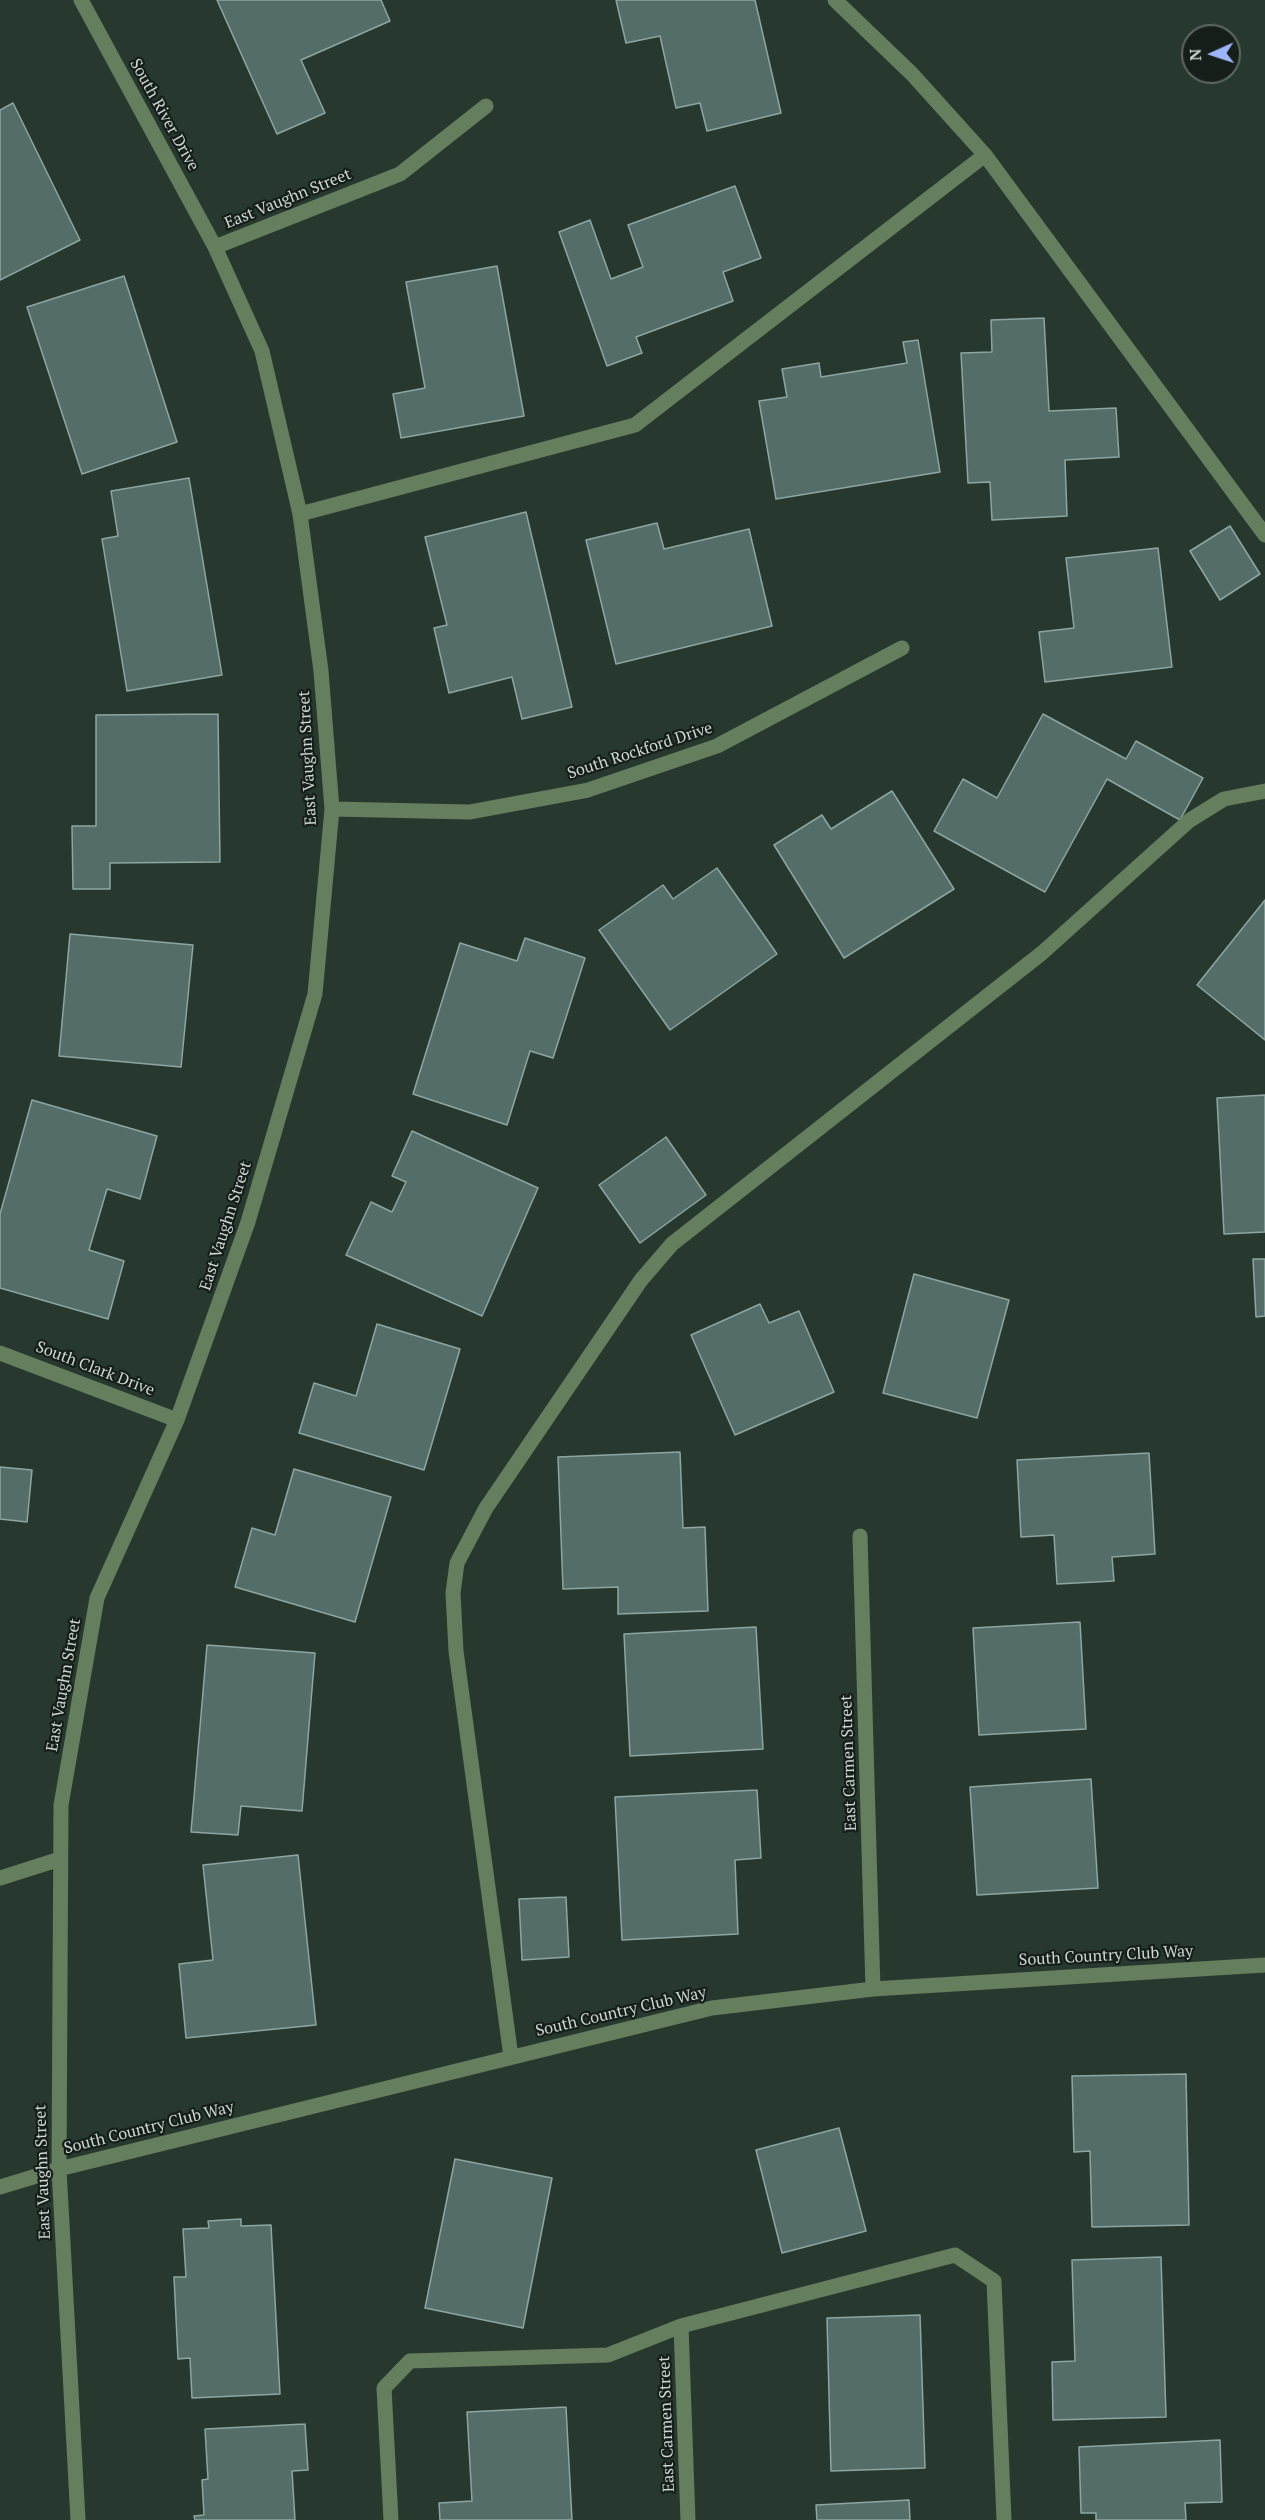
<!DOCTYPE html>
<style>
body{margin:0}
#map{position:relative;width:1265px;height:2520px;overflow:hidden;background:#27392f;font-family:"PT Serif",serif}
canvas{display:block}
.north{position:absolute;left:1181px;top:24px;width:60px;height:60px;box-sizing:border-box;background:#161e1a;border:2px solid #5f6864;border-radius:50%;rotate:267deg;font-size:16px;font-weight:700;line-height:24px;text-align:center;color:#cdd8d2}
.north::after{content:'';display:block;margin:auto;width:21px;height:27px;background:#9eb4fd;clip-path:polygon(50% 0,100% 100%,50% 72%,0 100%)}
</style>
<div id="map">
<canvas width="1265" height="2520"></canvas>
<div class="north">N</div>
</div>
<script>
const ctx = document.querySelector('canvas').getContext('2d');
ctx.lineJoin = 'round';
function fill(path, color) { ctx.fillStyle = color; ctx.fill(path, 'evenodd'); }
const shape = rows => new Path2D(rows.map(r => 'M' + r).join(''));
function trace(path, color, width, dash) { ctx.strokeStyle = color; ctx.lineWidth = width; ctx.lineCap = dash ? 'butt' : 'round'; ctx.setLineDash(dash || []); ctx.stroke(path); }
function label(font, color, halo, rows, align = 'center') {
  ctx.font = font + ' "PT Serif",serif'; ctx.lineWidth = 4.5; ctx.setLineDash([]); ctx.textBaseline = 'middle'; ctx.strokeStyle = halo; ctx.fillStyle = color; for (const [text, x, y, turn = 0] of rows) {
    ctx.save(); ctx.translate(x, y); ctx.rotate((+turn || 0) * Math.PI / 180); ctx.textAlign = isNaN(turn) ? turn : align; if (halo) ctx.strokeText(text, 0, 0); ctx.fillText(text, 0, 0); ctx.restore();
  }
}
const building = shape([
 [217,0,381,0,390,21,301,60,325,113,277,134,217,0],
 [616,0,755,0,781,113,707,131,700,103,676,108,660,36,626,43,616,0],
 [13,103,80,240,0,280,0,110,13,103],
 [735,186,761,258,723,272,733,301,636,337,642,353,607,366,559,232,590,220,611,279,643,267,628,225,735,186],
 [497,266,524,416,401,438,393,394,425,388,406,282,497,266],
 [124,276,177,442,82,474,27,307,124,276],
 [1044,318,1049,411,1116,408,1119,457,1065,460,1067,516,992,520,990,482,968,483,961,353,992,352,991,320,1044,318],
 [918,340,940,472,776,499,759,401,787,397,782,369,819,363,821,377,907,363,903,342,918,340],
 [189,478,222,675,127,691,102,539,118,536,111,491,189,478],
 [526,512,572,707,522,719,512,677,449,693,434,628,447,625,425,537,526,512],
 [657,523,664,549,749,529,772,626,616,664,586,540,657,523],
 [1230,526,1260,574,1220,600,1190,551,1230,526],
 [1158,548,1172,667,1045,682,1039,632,1074,628,1066,558,1158,548],
 [218,714,220,862,110,863,110,889,73,889,72,826,96,826,96,715,218,714],
 [1043,714,1126,759,1136,741,1203,778,1180,820,1107,779,1045,892,934,831,963,779,997,798,1043,714],
 [892,791,954,889,844,958,774,845,822,815,831,829,892,791],
 [717,868,777,954,670,1030,599,930,663,885,673,899,717,868],
 [1265,900,1265,1040,1197,985,1265,900],
 [70,934,193,945,181,1067,59,1056,70,934],
 [525,938,585,958,553,1058,530,1051,507,1125,413,1094,460,943,517,961,525,938],
 [1265,1095,1265,1232,1224,1234,1217,1098,1265,1095],
 [32,1100,157,1136,140,1199,107,1189,89,1250,124,1261,108,1319,0,1288,0,1214,32,1100],
 [412,1131,538,1188,482,1316,346,1255,371,1202,392,1212,406,1182,392,1176,412,1131],
 [666,1137,706,1195,640,1243,599,1185,666,1137],
 [1253,1259,1265,1259,1265,1316,1256,1317,1253,1259],
 [914,1274,1009,1300,977,1418,883,1393,914,1274],
 [760,1304,769,1323,799,1311,834,1392,735,1435,691,1335,760,1304],
 [377,1324,460,1349,424,1470,299,1433,314,1383,356,1396,377,1324],
 [680,1452,683,1528,705,1527,708,1611,618,1614,618,1587,563,1589,558,1457,680,1452],
 [1149,1453,1155,1554,1112,1557,1114,1581,1057,1584,1054,1535,1021,1537,1017,1460,1149,1453],
 [0,1467,32,1470,27,1522,0,1519,0,1467],
 [294,1469,391,1497,355,1622,235,1587,252,1528,275,1535,294,1469],
 [1080,1622,1086,1729,979,1735,973,1628,1080,1622],
 [756,1627,763,1749,630,1756,624,1634,756,1627],
 [207,1645,315,1653,302,1811,241,1806,238,1835,191,1832,207,1645],
 [1091,1779,1098,1888,977,1895,970,1787,1091,1779],
 [757,1790,761,1858,735,1860,738,1934,622,1940,615,1797,757,1790],
 [298,1855,316,2025,186,2038,179,1964,213,1960,203,1865,298,1855],
 [566,1897,569,1957,522,1960,519,1899,566,1897],
 [1186,2074,1189,2225,1092,2227,1090,2151,1074,2152,1072,2076,1186,2074],
 [839,2128,866,2231,782,2253,756,2150,839,2128],
 [455,2159,552,2178,523,2328,425,2308,455,2159],
 [241,2219,241,2226,271,2225,280,2394,192,2398,190,2358,178,2359,174,2277,186,2277,183,2229,209,2228,208,2221,241,2219],
 [1161,2257,1166,2417,1053,2420,1052,2362,1075,2361,1072,2260,1161,2257],
 [920,2315,925,2468,831,2471,827,2318,920,2315],
 [566,2407,572,2520,440,2520,439,2503,472,2501,467,2412,566,2407],
 [305,2424,308,2470,292,2471,295,2520,195,2520,194,2516,204,2515,202,2480,208,2479,205,2429,305,2424],
 [1220,2440,1222,2502,1185,2503,1186,2520,1096,2520,1096,2513,1081,2513,1079,2447,1220,2440],
 [909,2500,910,2520,817,2520,816,2505,909,2500]
]);
fill(building, '#556d69');
trace(building, '#8da6a2', 1.5);
trace(shape([
 [985,155,1265,535],
 [215,247,400,174,486,106],
 [300,514,635,425,985,155,912,74,835,0],
 [332,809,469,812,588,790,717,746,902,648],
 [0,1353,177,1420],
 [860,1536,873,1989],
 [0,1878,60,1859],
 [511,2057,456,1651,453,1593,457,1563,486,1508,641,1280,672,1244,1042,953,1190,820,1224,799,1265,791],
 [0,2187,59,2169,712,2008,873,1989,1265,1965],
 [681,2326,688,2520],
 [78,2520,59,2169,61,1805,97,1598,177,1420,248,1222,315,994,332,809,321,671,300,514,262,351,215,247,81,0],
 [391,2520,384,2388,410,2361,608,2355,681,2326,955,2255,994,2281,1004,2520]
]), '#657e5e', 15);
label('16px', '#cdd8d2', '#161e1a', [
 ["South River Drive",164,115,61],
 ["East Vaughn Street",288,199,-22],
 ["South Rockford Drive",640,751,-18],
 ["East Vaughn Street",308,758,-93],
 ["East Vaughn Street",226,1226,-72],
 ["South Clark Drive",95,1369,21],
 ["East Vaughn Street",64,1685,-80],
 ["East Carmen Street",849,1763,-92],
 ["South Country Club Way",1106,1956,-3],
 ["South Country Club Way",621,2012,-13],
 ["South Country Club Way",149,2128,-14],
 ["East Vaughn Street",43,2172,-92],
 ["East Carmen Street",667,2424,-92]
]);
</script>
